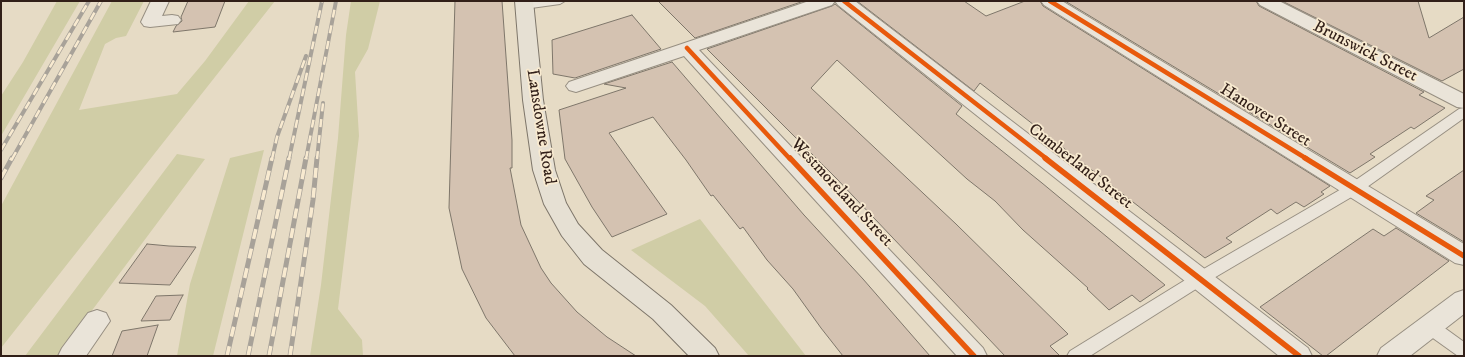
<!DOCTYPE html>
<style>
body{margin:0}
#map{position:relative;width:1465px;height:357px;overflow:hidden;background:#e6dbc5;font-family:"IM FELL DW Pica",serif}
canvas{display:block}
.frame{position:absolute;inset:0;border:2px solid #311f18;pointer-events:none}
</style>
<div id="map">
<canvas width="1465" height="357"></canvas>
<div class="frame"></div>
</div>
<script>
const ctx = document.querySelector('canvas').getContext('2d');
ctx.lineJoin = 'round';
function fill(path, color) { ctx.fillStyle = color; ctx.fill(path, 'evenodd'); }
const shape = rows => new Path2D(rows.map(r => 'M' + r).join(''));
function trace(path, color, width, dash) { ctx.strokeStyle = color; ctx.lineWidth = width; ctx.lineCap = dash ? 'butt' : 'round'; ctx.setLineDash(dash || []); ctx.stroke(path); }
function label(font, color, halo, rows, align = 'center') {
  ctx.font = font + ' "IM FELL DW Pica",serif'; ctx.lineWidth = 3.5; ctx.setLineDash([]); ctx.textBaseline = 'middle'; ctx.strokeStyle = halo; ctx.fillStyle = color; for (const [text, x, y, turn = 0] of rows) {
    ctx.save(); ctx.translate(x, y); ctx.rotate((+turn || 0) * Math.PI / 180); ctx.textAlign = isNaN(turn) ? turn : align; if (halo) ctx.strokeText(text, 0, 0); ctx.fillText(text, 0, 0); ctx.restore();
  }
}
fill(shape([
 [57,1,80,1,1,136,1,96,23,62],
 [112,1,144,1,126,36,116,38,105,44,79,110,177,94,205,61,249,1,275,1,1,348,1,206],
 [351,1,380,1,368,49,355,72,359,136,338,309,362,340,363,356,310,356,321,285,338,138,346,35],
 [264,150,213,356,177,356,190,284,230,158],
 [177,154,205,159,58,356,25,356],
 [700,219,806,356,749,356,705,306,631,250]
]), '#d0cda6');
const building = shape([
 [188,1,225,1,215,27,173,32,176,26,182,21,181,17,188,1],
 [455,1,502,1,512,140,512,168,510,168,521,225,541,268,551,283,577,312,607,337,636,356,515,356,486,318,462,269,449,208,455,1],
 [658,1,804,1,695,38,658,1],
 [857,1,964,1,986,16,1025,1,1040,1,1043,6,1330,186,1321,192,1324,194,1304,207,1296,202,1277,214,1271,209,1226,238,1232,242,1205,258,980,83,974,91,857,1],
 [1065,1,1256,1,1259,6,1424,92,1419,95,1445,108,1414,129,1411,127,1370,154,1375,157,1350,173,1065,1],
 [1282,1,1418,1,1429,38,1464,17,1464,69,1442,81,1282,1],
 [835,4,962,106,956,114,1042,183,1165,285,1140,302,1132,295,1109,310,1087,289,1088,288,1023,230,995,201,967,179,837,60,811,88,956,224,1068,334,1050,346,1060,356,1005,356,836,178,707,49,832,6,835,4],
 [632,15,661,49,575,78,553,74,552,40,632,15],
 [672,62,804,215,863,279,930,356,843,356,821,328,793,289,767,260,743,227,740,229,713,195,711,196,686,160,653,117,609,133,667,214,612,237,592,207,565,159,559,110,626,88,604,84,672,62],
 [1464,170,1464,242,1416,213,1434,200,1426,196,1464,170],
 [1396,228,1449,261,1326,356,1323,356,1260,307,1373,229,1384,236,1396,228],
 [147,244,169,246,196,247,170,285,119,283,147,244],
 [183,295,170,320,141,321,156,296,183,295],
 [158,325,147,356,112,356,122,331,158,325]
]);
fill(building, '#d4c2b1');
trace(building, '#7e766a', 1);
const lane = shape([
 [536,1,565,1,560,4,524,9,518,6,520,4,536,1],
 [1464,108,1464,118,1360,192,1207,282,1090,356,1067,356,1070,351,1195,274,1350,184,1459,109,1464,108],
 [1429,319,1435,321,1464,342,1464,356,1458,356,1423,331,1421,326,1423,321,1429,319]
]);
const street = shape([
 [151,1,169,1,162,16,172,15,178,16,181,20,178,24,150,27,144,26,141,22,151,1],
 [809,1,835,1,832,5,699,50,983,348,987,356,957,356,684,56,576,92,569,90,566,86,569,82,809,1],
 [835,1,855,1,1308,348,1312,356,1279,356,838,5,835,1],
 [1041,1,1062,1,1464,244,1464,265,1455,263,1044,5,1041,1],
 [1257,1,1279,1,1464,94,1464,108,1457,107,1260,5,1257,1],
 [1464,290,1464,314,1410,356,1377,356,1381,348,1455,293,1464,290],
 [97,310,106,313,110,321,86,356,58,356,62,348,88,313,97,310]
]);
const primary = shape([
 [515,1,533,1,543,100,555,170,566,203,578,224,602,250,671,305,715,348,719,356,689,356,653,319,584,264,562,236,544,204,533,170,523,100,515,1]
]);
trace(lane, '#978f82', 2);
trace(street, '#978f82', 2);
trace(primary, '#7e766a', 2);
fill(lane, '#eae4d9');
fill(street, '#eae4d9');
fill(primary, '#e6e0d3');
const railFar1 = shape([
 [1,150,89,1],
 [12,159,101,1],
 [272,159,277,137,306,56],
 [289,159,322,1],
 [306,159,336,1],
 [317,159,323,103]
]);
const rail = shape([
 [1,178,12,158],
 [227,356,272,158],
 [248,356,289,158],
 [269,356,306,158],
 [290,356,313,200,317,158]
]);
trace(railFar1, '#a8a299', 4);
trace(rail, '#a8a299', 5);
trace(railFar1, '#f8ead0', 2.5, [8]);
trace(rail, '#f8ead0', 3.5, [10]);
trace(shape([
 [844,1,1047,159],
 [1050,1,1307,159],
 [687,48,790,159]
]), '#e8590c', 4.5);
trace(shape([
 [790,158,974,356],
 [1045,158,1299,356],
 [1305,158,1464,256]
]), '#e8590c', 5.5);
label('17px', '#311f18', '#f8ead0', [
 ["Brunswick Street",1365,52,27],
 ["Hanover Street",1265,116,32],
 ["Lansdowne Road",540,127,81],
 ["Cumberland Street",1080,167,38],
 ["Westmoreland Street",841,193,47]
]);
</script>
